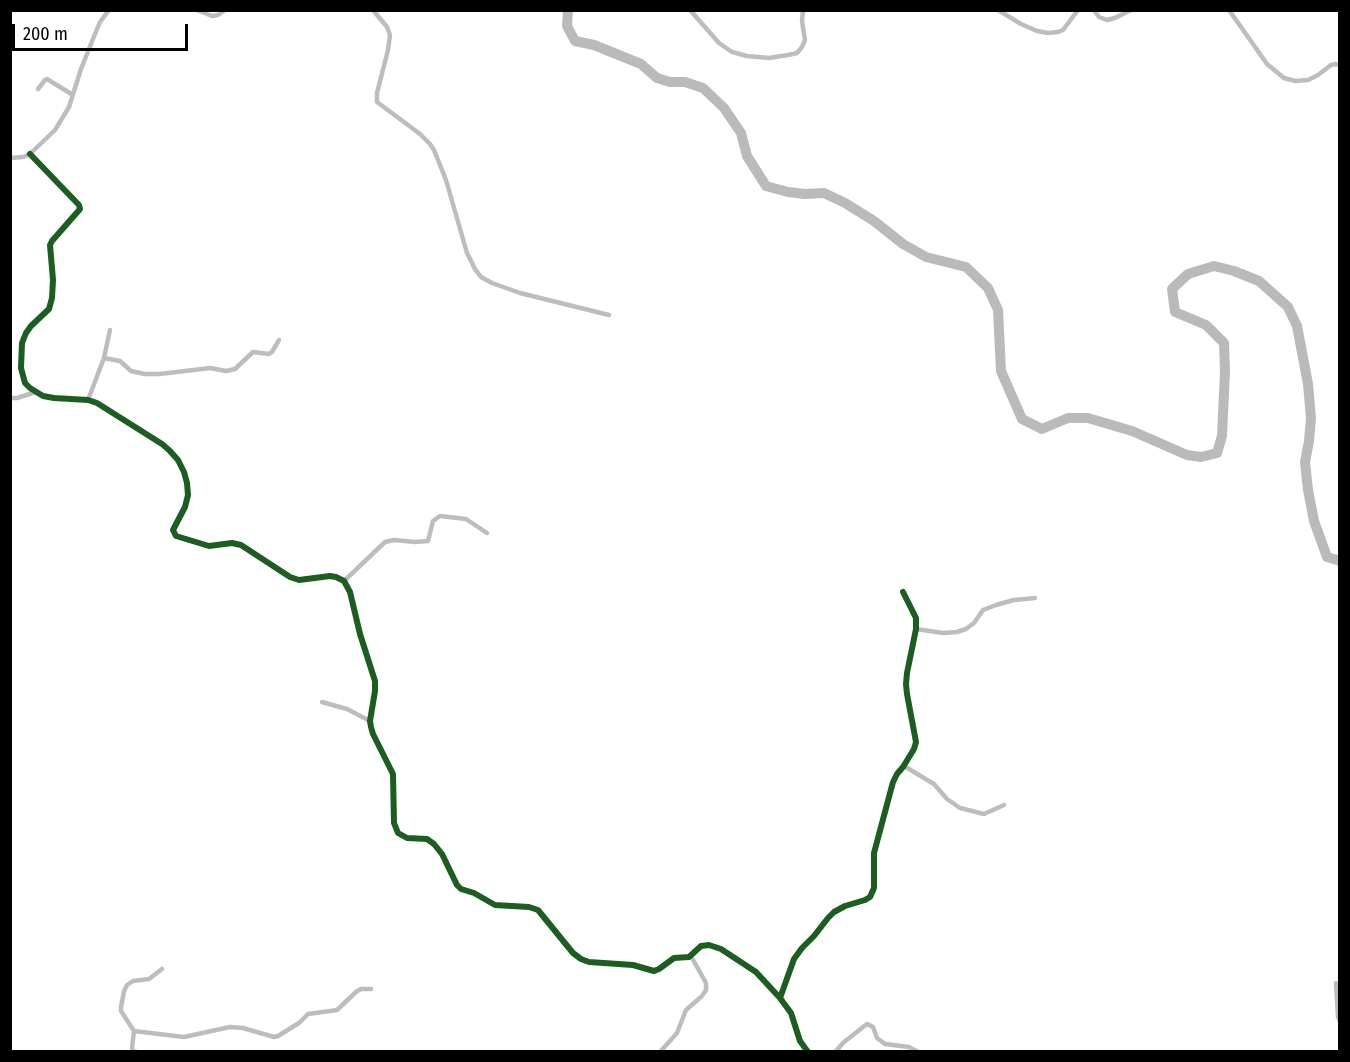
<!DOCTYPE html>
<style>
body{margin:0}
#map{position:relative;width:1350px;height:1062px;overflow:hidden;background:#fff;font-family:"Fira Sans Condensed",sans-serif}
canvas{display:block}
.frame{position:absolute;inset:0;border:12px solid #000;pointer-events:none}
.scale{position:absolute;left:12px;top:24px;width:176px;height:27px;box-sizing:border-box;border:3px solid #000;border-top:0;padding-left:8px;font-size:18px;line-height:21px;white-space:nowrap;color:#000;-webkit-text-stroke:4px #fff;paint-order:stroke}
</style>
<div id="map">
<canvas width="1350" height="1062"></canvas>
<div class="frame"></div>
<div class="scale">200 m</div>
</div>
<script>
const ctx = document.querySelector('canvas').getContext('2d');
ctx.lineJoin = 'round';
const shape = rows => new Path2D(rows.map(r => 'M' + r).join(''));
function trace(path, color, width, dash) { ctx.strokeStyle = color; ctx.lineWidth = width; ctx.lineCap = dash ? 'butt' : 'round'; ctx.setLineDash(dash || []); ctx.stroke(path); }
trace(shape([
 [568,10,567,26,575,41,594,45,641,64,657,78,670,82,685,82,703,88,724,108,741,133,747,156,766,186,788,192,805,194,824,193,845,203,874,221,903,244,926,257,966,267,988,288,998,310,1001,371,1022,419,1042,429,1068,418,1088,418,1132,431,1187,455,1201,457,1217,453,1222,436,1225,371,1224,343,1206,325,1175,312,1172,289,1188,274,1214,266,1234,271,1259,281,1288,307,1297,326,1308,384,1311,418,1309,441,1305,462,1308,490,1314,521,1327,557,1340,561]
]), '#bababa', 10);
trace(shape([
 [197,10,212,16,218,15,225,10],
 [373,10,387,27,390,35,388,50,377,93,377,102,420,134,430,144,434,150,446,180,467,253,475,269,481,277,492,283,520,293,609,315],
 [690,10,719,43,732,52,747,56,769,58,788,55,797,53,802,47,805,40,802,21,803,10],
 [998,10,1021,24,1037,31,1048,33,1058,32,1063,30,1078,10],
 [1094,10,1099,17,1107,20,1115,18,1131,10],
 [1229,10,1267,64,1284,78,1295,81,1308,80,1318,75,1331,65,1336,64,1340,65],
 [38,89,45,80,47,79,73,95],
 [30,154,79,205,80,209,52,241,50,245,53,280,52,298,49,309,31,326,26,333,22,343,21,368,25,383,30,388,43,396,54,398,88,400,97,403,162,444,169,450,178,460,184,472,187,483,188,495,185,507,173,530,176,536,209,546,232,543,241,545,290,577,299,580,330,576,336,577,344,581,350,592,360,634,375,681,375,691,370,721,371,727,373,734,393,774,394,823,398,833,407,838,427,839,434,844,442,854,457,885,461,889,474,893,495,905,529,907,538,910,573,953,581,959,589,962,633,965,654,971,659,969,674,958,689,957,701,946,709,945,721,949,756,972,780,998,791,1013,800,1041,808,1052],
 [10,158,23,157,30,154,55,130,69,107,81,69,95,34,100,22,109,10],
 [104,358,120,361,131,371,145,374,160,374,210,368,226,371,235,369,253,352,269,354,272,352,279,340],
 [10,398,17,398,36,392],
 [88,400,104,358,110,330],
 [344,581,385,542,394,540,415,542,428,541,433,521,440,516,466,519,487,533],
 [916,629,943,633,957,632,966,629,974,623,983,610,996,605,1014,600,1035,598],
 [322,702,347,709,370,721],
 [904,766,934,784,947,799,960,808,984,814,1004,805],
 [1336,983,1338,1017,1340,1021],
 [780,998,794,959,802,948,814,936,828,918,834,912,845,906,865,900,870,897,874,888,874,853,893,782,897,774,903,767,914,749,916,742,907,694,906,684,907,673,916,629,916,618,903,592],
 [134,1031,184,1037,230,1027,243,1028,274,1037,278,1036,299,1023,308,1014,337,1010,356,992,361,989,371,989],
 [137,1052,133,1051,132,1048,134,1031,121,1011,121,1007,124,991,127,985,133,981,149,979,162,969],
 [660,1052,677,1033,686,1010,702,996,706,990,706,983,691,956],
 [835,1052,844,1042,867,1024,873,1027,877,1038,885,1044,909,1047,918,1052]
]), '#bdbdbd', 4.5);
trace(shape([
 [30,154,79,205,80,209,52,241,50,245,53,280,52,298,49,309,31,326,26,333,22,343,21,368,25,383,30,388,43,396,54,398,88,400,97,403,162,444,169,450,178,460,184,472,187,483,188,495,185,507,173,530,176,536,209,546,232,543,241,545,290,577,299,580,330,576,336,577,344,581,350,592,360,634,375,681,375,691,370,721,371,727,373,734,393,774,394,823,398,833,407,838,427,839,434,844,442,854,457,885,461,889,474,893,495,905,529,907,538,910,573,953,581,959,589,962,633,965,654,971,659,969,674,958,689,957,701,946,709,945,721,949,756,972,780,998,791,1013,800,1041,808,1052],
 [780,998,794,959,802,948,814,936,828,918,834,912,845,906,865,900,870,897,874,888,874,853,893,782,897,774,903,767,914,749,916,742,907,694,906,684,907,673,916,629,916,618,903,592]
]), '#1b5e20', 6);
</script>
